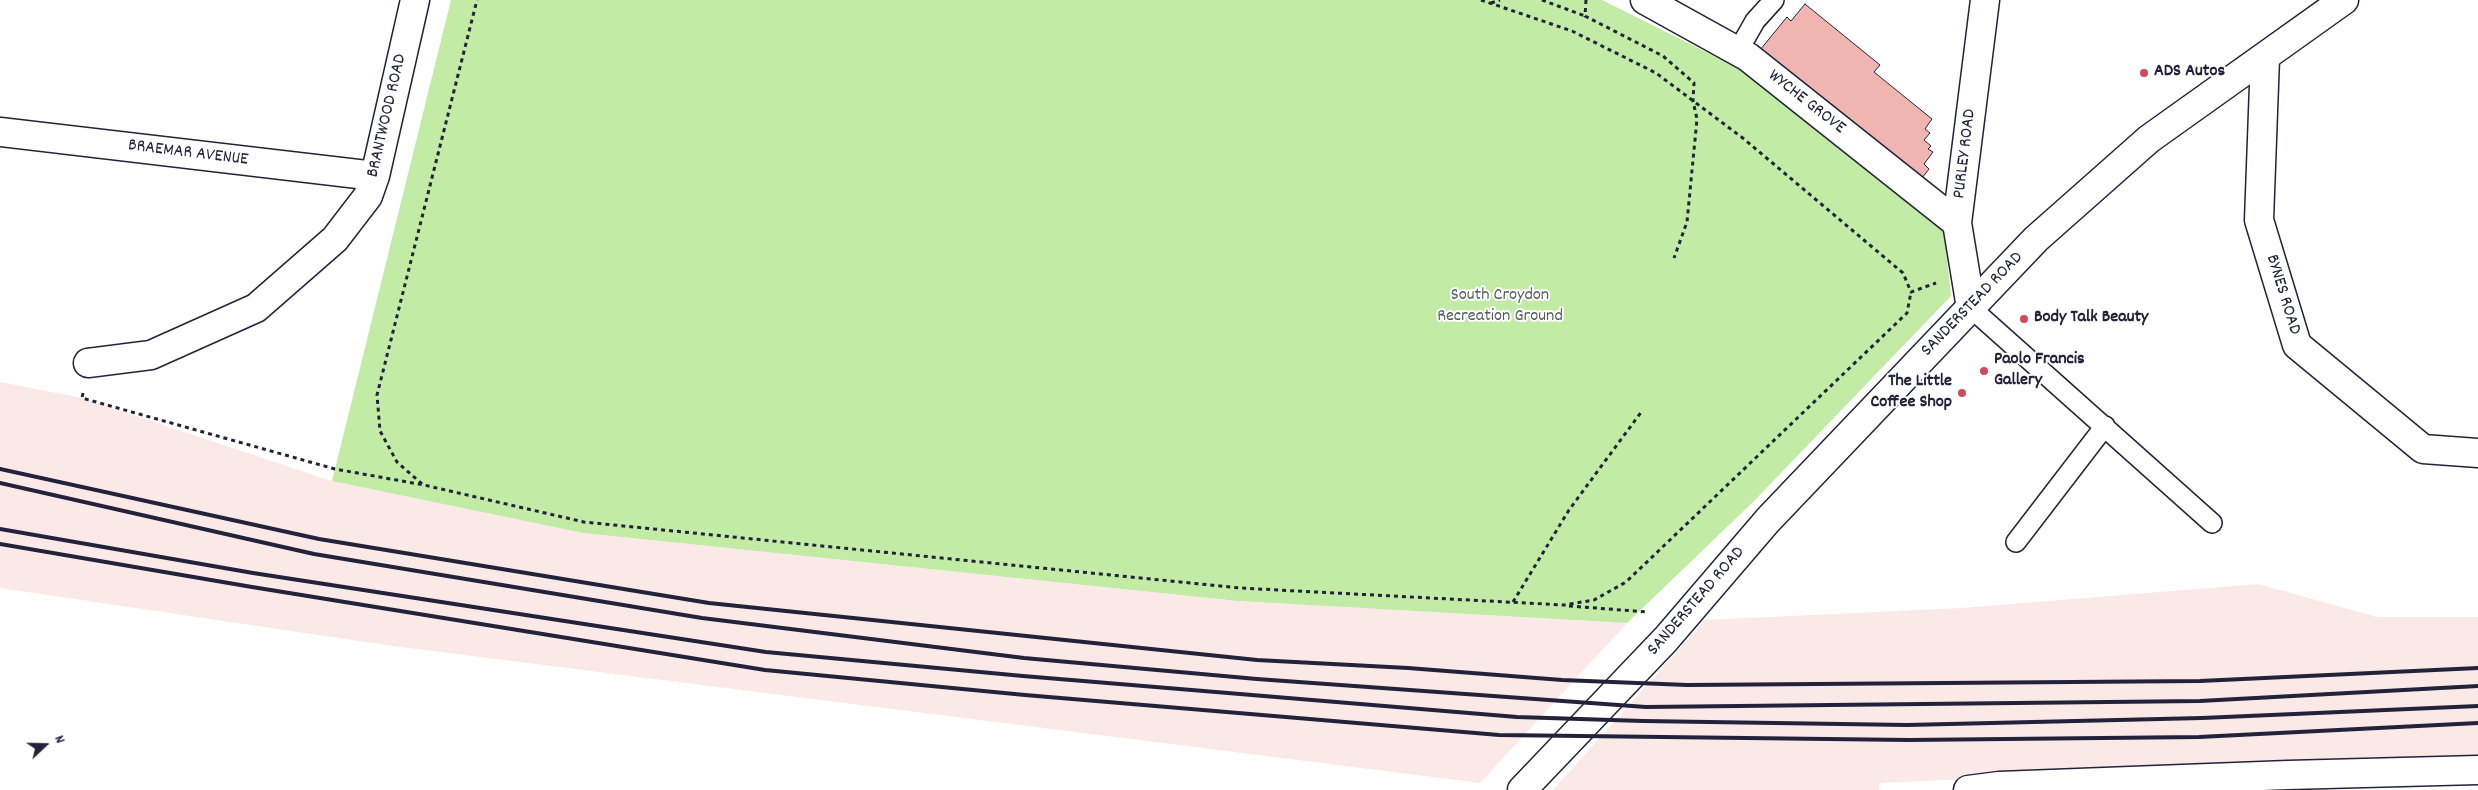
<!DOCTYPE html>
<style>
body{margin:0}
#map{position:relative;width:2478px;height:790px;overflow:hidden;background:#fff;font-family:Dekko,sans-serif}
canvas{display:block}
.north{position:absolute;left:20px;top:720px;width:50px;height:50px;-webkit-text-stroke:4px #fff;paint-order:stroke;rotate:69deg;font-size:14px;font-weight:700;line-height:20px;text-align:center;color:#22223b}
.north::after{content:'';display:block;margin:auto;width:18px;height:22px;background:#22223b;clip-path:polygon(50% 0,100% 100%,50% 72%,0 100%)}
</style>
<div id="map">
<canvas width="2478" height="790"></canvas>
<div class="north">N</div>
</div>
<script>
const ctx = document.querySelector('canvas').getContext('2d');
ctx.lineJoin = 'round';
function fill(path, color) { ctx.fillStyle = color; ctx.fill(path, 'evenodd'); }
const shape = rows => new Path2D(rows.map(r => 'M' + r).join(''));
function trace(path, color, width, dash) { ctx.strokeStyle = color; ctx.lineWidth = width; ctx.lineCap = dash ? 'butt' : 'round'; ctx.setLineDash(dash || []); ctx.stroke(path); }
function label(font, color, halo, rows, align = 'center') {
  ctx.font = font + ' Dekko,sans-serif'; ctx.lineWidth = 4; ctx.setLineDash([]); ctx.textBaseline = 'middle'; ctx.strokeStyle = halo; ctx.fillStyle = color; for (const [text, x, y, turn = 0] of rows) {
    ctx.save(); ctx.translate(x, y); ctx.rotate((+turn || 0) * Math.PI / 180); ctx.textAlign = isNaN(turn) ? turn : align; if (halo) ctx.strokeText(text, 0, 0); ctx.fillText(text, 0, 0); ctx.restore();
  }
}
fill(shape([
 [0,382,82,398,332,481,583,533,1238,601,1627,623,1480,783,393,646,0,588],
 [2258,584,2377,617,2478,617,2478,756,1879,783,1879,790,1553,790,1705,620,1962,608]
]), '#fbe9e8');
fill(shape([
 [451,0,1602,0,1738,68,1944,230,1951,296,1753,502,1627,623,1238,601,583,533,332,481]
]), '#c2eba6');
const building = shape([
 [1805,4,1880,65,1874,72,1932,119,1925,129,1930,133,1924,140,1931,146,1928,149,1933,152,1924,164,1929,169,1919,182,1760,50,1787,17,1791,21,1805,4]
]);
fill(building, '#f1b5b1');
trace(building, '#22223b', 1);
const service = shape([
 [1738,51,1755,21,1774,0],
 [1971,308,2212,523],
 [2016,542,2105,426]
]);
const minor = shape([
 [1645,0,1748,57,1957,223],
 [2265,58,2259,220,2297,345,2423,449,2478,453],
 [0,132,375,176],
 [1971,308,1957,223,1985,0],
 [88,363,151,355,256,308,335,239,368,196,375,176,415,0],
 [1968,790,1999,786,2288,775,2478,770]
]);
const secondary = shape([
 [1522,790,1666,639,1768,520,2036,239,2149,139,2344,0]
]);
trace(service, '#22223b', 22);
trace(minor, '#22223b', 31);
trace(secondary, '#22223b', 31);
trace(shape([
 [1481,0,1572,31,1656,73,1744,139,1903,273,1911,292,1936,283],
 [1542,0,1585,16],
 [1586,0,1585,16,1663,56,1694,83,1693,101,1697,119,1687,222,1674,258],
 [1491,3,1500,0],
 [83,393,82,398,335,469,424,485,584,522,1240,588,1564,605,1594,600,1626,582,1907,313,1911,292],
 [422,484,397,462,380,431,377,395,477,0],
 [1513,602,1569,510,1642,411],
 [1569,606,1648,612]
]), '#22223b', 3, [4, 4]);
trace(service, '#fff', 19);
trace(minor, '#fff', 28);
trace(secondary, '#fff', 28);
trace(shape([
 [0,469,319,539,709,603,1257,660,1408,668,1562,680,1687,685,2200,681,2478,668],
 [0,483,314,554,702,618,1024,658,1257,679,1646,707,2200,701,2478,686],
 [0,529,253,573,766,652,1023,676,1517,717,1643,721,1907,725,2202,718,2478,706],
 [0,544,252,587,765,670,1025,695,1499,735,1909,740,2199,737,2478,723]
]), '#22223b', 4);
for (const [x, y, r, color] of [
 [2144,73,5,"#d1495b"],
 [2024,319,5,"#d1495b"],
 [1984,371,5,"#d1495b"],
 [1962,393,5,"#d1495b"]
]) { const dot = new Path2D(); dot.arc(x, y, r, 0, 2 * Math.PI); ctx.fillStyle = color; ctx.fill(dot); trace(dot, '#fff', 2); }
label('bold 18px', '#22223b', '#fff', [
 ["ADS Autos",2154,73],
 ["Body Talk Beauty",2034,319],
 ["Paolo Francis",1994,361],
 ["Gallery",1994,382],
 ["The Little",1952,383,"right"],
 ["Coffee Shop",1952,404,"right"]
], 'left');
label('18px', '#22223b', '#fff', [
 ["WYCHE GROVE",1806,103,38],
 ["BRANTWOOD ROAD",388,116,-77],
 ["BRAEMAR AVENUE",188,154,7],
 ["PURLEY ROAD",1966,154,-83],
 ["BYNES ROAD",2282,295,73],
 ["SANDERSTEAD ROAD",1973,305,-46],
 ["SANDERSTEAD ROAD",1697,602,-49]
]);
label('18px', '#525e5b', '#fff', [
 ["South Croydon",1500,297],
 ["Recreation Ground",1500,318]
]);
</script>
